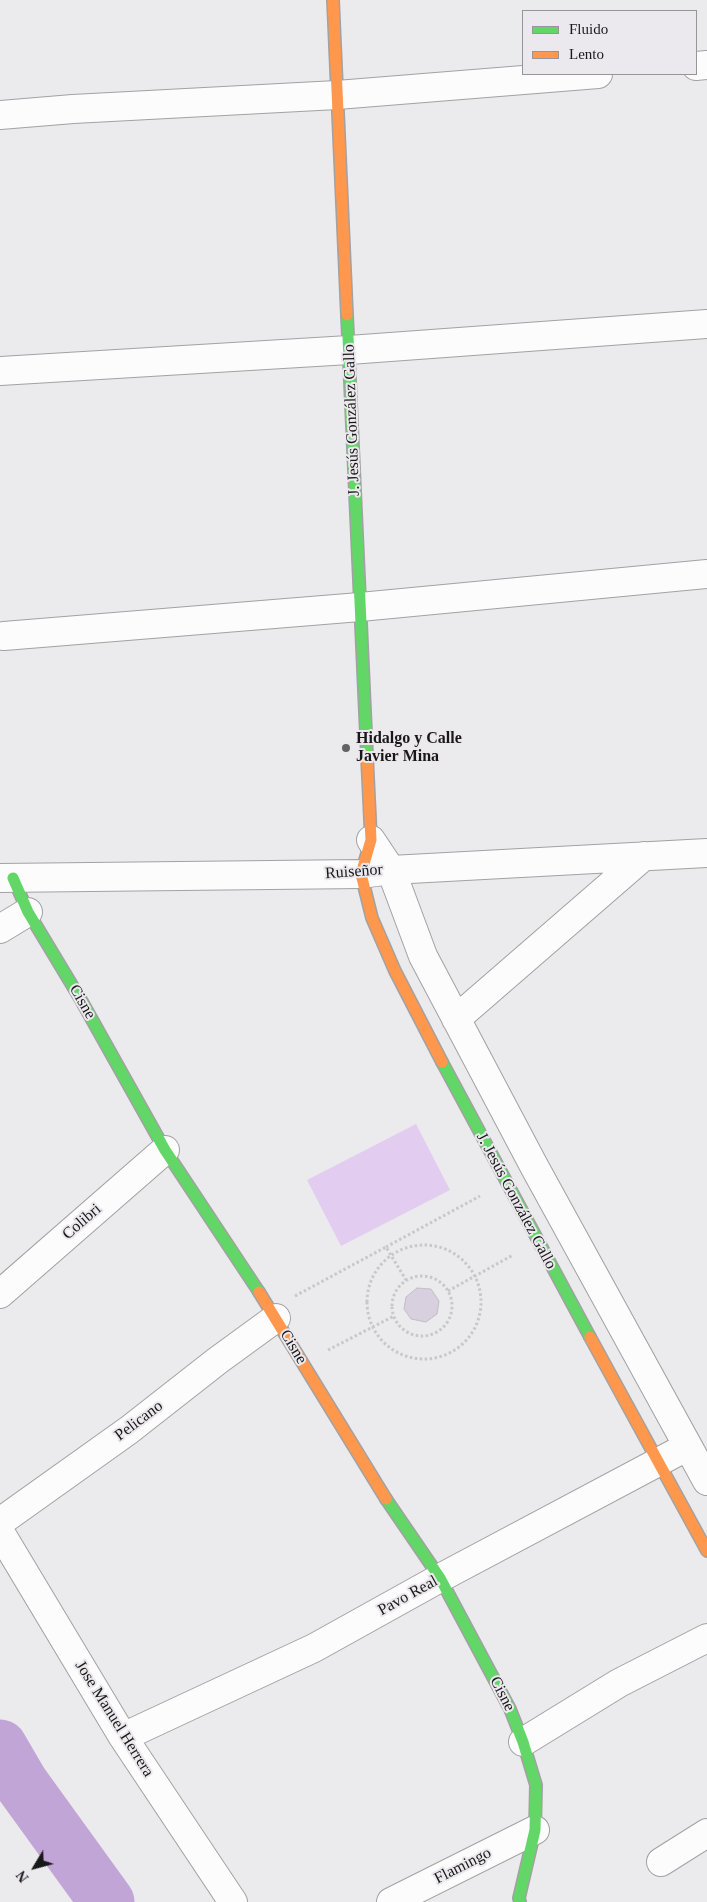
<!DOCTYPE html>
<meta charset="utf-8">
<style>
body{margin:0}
#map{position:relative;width:707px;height:1902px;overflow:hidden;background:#ebeaed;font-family:"Times New Roman",serif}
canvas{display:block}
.legend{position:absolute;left:522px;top:10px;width:175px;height:65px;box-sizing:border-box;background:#ebe9ee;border:1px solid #979599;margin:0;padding:6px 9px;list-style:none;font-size:15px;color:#191819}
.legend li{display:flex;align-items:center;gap:10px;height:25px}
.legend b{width:25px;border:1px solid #979599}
.north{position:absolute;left:10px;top:1842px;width:50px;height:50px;-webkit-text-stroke:4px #ebe9ee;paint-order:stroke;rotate:233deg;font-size:14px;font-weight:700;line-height:20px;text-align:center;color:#191819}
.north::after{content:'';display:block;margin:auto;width:18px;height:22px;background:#191819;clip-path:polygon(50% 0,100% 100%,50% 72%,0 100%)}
</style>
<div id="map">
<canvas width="707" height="1902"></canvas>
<ul class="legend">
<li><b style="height:6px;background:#63d668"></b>Fluido</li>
<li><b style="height:6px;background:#ff974d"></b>Lento</li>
</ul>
<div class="north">N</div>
</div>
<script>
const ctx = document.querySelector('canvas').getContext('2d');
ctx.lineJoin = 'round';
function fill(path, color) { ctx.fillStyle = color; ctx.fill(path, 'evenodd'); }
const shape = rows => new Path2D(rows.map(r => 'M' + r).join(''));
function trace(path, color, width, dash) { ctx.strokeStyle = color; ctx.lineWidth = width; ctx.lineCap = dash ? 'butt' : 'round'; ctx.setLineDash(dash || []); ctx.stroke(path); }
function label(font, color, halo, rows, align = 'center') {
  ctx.font = font + ' "Times New Roman",serif'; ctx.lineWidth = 4; ctx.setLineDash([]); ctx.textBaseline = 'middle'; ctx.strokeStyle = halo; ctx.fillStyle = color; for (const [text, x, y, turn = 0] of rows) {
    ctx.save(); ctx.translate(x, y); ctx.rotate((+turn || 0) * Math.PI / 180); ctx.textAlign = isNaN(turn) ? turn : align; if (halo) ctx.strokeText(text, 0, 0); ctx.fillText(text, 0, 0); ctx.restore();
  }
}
fill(shape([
 [416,1124,450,1190,341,1246,307,1180]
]), '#e2cdf1');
trace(shape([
 [0,1747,21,1783,107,1902]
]), '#c2a5d7', 55);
const building = shape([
 [417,1288,431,1289,439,1301,437,1314,426,1322,411,1319,404,1309,406,1297,417,1288]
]);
fill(building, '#d8cfdf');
trace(building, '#c0bfc2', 1);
const street = shape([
 [696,66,707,65],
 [0,115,73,109,337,95,598,74],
 [0,371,349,350,707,324],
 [4,636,360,607,707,574],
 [371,840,391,870,423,956,534,1166,707,1481],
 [0,878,361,874,391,870,707,853],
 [0,929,28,912],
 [456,1019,644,856],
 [0,1294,165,1150],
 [0,1522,129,1430,217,1361,276,1318],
 [0,1532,123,1737,233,1902],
 [123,1737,314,1648,440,1578,679,1451],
 [523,1742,619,1683,707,1638],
 [661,1862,707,1833],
 [391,1902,535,1830]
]);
const fast = shape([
 [347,315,367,756],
 [13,878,28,912,81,1000,165,1150,259,1292],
 [442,1062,590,1337],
 [386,1499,440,1578,510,1709,523,1742,536,1785,535,1830,519,1898,520,1902]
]);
const slow = shape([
 [333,0,347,315],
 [367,756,371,840,361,874,372,918,395,971,442,1062],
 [259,1292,386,1499],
 [590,1337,707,1551]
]);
trace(street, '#a2a1a3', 30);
trace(fast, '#a2a1a3', 14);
trace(slow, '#a2a1a3', 14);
trace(shape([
 '367 1302a57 57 0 1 1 114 0a57 57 0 1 1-114 0Z',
 [386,1247,480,1196],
 '392 1306a30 30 0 1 1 60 0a30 30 0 1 1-60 0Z',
 [448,1291,513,1255],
 [295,1296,386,1247,406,1280],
 [328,1350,394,1316]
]), '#c9c8c9', 3, [2.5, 2.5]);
trace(street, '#fcfcfc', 28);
trace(fast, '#63d668', 11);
trace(slow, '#ff974d', 11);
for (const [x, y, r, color] of [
 [346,748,5,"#626263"]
]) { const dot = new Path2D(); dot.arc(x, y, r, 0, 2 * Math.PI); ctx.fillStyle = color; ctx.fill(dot); trace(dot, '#ebe9ee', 2); }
label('16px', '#191819', '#ebe9ee', [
 ["J. Jesús González Gallo",352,420,-92],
 ["Ruiseñor",354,872,-4],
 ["Cisne",82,1002,60],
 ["J. Jesús González Gallo",516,1201,62],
 ["Colibri",82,1222,-41],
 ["Cisne",293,1347,59],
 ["Pelicano",139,1421,-37],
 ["Pavo Real",408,1596,-29],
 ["Cisne",502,1694,63],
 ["Jose Manuel Herrera",114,1719,58],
 ["Flamingo",463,1866,-27]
]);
label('bold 16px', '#191819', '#ebe9ee', [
 ["Hidalgo y Calle",356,739],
 ["Javier Mina",356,757]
], 'left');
</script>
